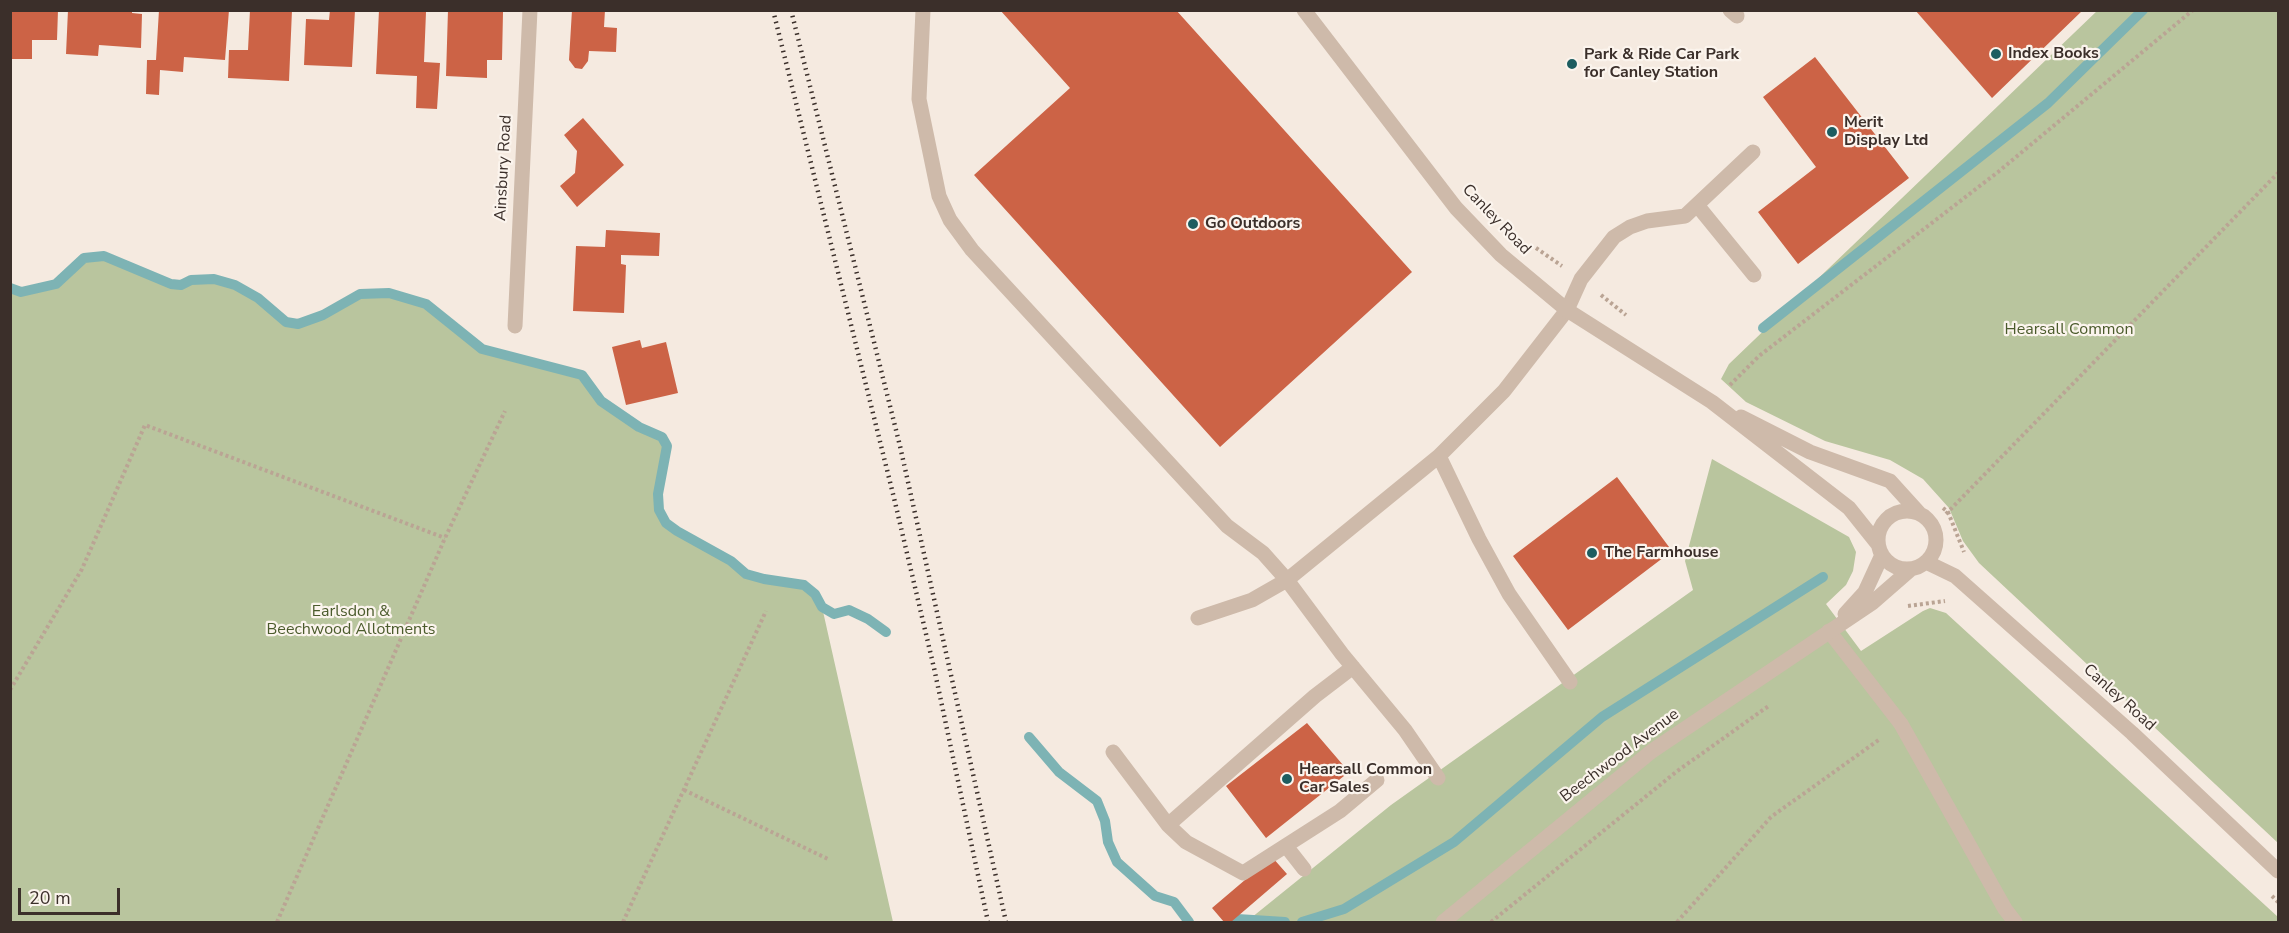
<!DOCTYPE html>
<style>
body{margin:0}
#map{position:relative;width:2289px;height:933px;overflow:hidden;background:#f5eae0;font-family:"Nunito Sans",sans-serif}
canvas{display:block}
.frame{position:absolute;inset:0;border:12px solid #3b2f2a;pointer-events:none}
.scale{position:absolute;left:18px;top:888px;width:102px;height:27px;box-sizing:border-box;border:3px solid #3b2f2a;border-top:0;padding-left:8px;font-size:18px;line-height:21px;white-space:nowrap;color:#3b2f2a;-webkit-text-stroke:4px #fbf4ed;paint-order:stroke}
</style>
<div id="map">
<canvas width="2289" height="933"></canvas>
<div class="frame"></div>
<div class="scale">20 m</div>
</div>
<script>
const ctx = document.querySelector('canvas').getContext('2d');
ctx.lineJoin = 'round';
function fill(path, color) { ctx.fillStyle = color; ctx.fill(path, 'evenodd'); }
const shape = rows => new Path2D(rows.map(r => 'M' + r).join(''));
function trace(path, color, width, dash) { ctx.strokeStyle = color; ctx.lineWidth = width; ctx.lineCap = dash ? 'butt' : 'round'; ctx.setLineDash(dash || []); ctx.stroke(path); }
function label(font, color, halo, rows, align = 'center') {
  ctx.font = font + ' "Nunito Sans",sans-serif'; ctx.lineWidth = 4.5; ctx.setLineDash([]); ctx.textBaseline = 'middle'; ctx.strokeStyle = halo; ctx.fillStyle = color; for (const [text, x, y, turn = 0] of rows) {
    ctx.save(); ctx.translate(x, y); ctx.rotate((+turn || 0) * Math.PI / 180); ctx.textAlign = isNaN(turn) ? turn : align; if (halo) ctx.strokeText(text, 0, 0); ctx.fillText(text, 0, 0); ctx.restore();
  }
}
fill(shape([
 [2098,10,2278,11,2278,843,1979,563,1963,541,1949,508,1923,479,1890,460,1825,441,1746,402,1721,379,1729,364],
 [104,256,172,284,181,285,191,280,214,279,235,285,258,298,286,322,298,324,323,315,360,294,389,293,426,304,482,349,582,375,601,401,639,427,662,437,667,446,658,494,659,510,666,523,696,543,731,561,747,574,764,579,804,585,815,594,822,607,893,922,11,922,11,288,21,292,56,284,84,258],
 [1712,459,1849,537,1856,552,1853,571,1846,585,1826,604,1861,651,1923,611,1930,608,1946,613,2278,917,2278,922,1246,922,1391,805,1693,590,1685,561]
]), '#b9c59e');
trace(shape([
 [10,288,21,292,56,284,84,258,104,256,171,284,181,285,191,280,214,279,235,285,258,298,286,322,298,324,323,315,360,294,389,293,426,304,482,349,582,375,601,401,639,427,662,437,667,446,658,494,659,510,666,523,677,531,731,561,746,574,764,579,804,585,815,594,822,607,834,614,849,610,868,619,886,632],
 [1763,328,2048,103,2143,10],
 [1029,737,1059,772,1097,801,1105,821,1108,842,1117,862,1155,896,1174,902,1189,922],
 [1234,922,1237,919,1285,922],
 [1302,922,1344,909,1454,842,1602,717,1823,577]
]), '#7db3b4', 10);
fill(shape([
 [10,10,58,10,57,40,32,40,32,59,10,59],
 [68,10,132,10,132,13,142,14,141,48,99,45,98,56,66,54],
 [159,10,229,10,225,60,184,57,183,72,160,70,159,95,146,94,147,60,156,60],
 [250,10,292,10,289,81,228,78,229,50,248,50],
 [330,10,355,10,352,67,304,65,306,19,329,20],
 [379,10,426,12,424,62,440,63,437,109,416,108,417,76,376,74],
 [448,10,503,12,502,60,487,60,487,78,446,76],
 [572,10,605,10,604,27,617,28,616,52,589,51,588,61,582,69,575,68,569,60],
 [1000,10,1176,10,1412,272,1220,447,974,175,1070,88],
 [1915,10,2083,10,1992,98],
 [1815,57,1909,178,1798,264,1758,212,1816,167,1763,97],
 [583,118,624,165,577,207,560,186,575,173,577,151,564,135],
 [606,230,660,233,659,256,621,255,621,264,626,265,624,313,573,311,576,246,605,247],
 [640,340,642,348,666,342,678,393,626,405,612,347],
 [1617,477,1672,551,1568,630,1513,556],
 [1307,723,1349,772,1266,838,1226,786],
 [1272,857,1287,874,1231,922,1224,922,1212,908]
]), '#cc6346');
trace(shape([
 [1536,248,1562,266],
 [1601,295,1626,315],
 [1730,385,1759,356,1998,172,2193,10],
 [1943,508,1948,512,1964,552],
 [1946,514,2278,173],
 [1908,606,1945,601],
 [10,690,82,569,145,425,445,538],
 [684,790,828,859],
 [2272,896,2278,902],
 [277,922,445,538,505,411],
 [623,922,766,611],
 [1491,922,1676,772,1770,705],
 [1677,922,1771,817,1880,739]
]), '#baa494', 4, [3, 3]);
trace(shape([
 [923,10,919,99,939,196,950,220,972,250,1227,526,1263,553,1287,580,1342,654,1405,730,1438,778],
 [1730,10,1737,16],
 [1697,205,1754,275],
 [1439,456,1479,539,1509,594,1570,682],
 [1198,618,1252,600,1287,580,1439,456,1504,391,1567,310,1581,279,1614,237,1630,227,1647,221,1685,216,1753,152],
 [1829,631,1901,724,2005,909,2015,922],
 [1113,752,1168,825,1186,842,1243,873,1340,811,1377,780],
 [1168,825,1315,696,1353,667],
 [1286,846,1304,869]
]), '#cebaaa', 15);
trace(shape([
 [515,326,530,10]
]), '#cebaaa', 15);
trace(shape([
 [1304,10,1456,208,1501,255,1567,310,1712,402,1849,508,1877,543],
 [1741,417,1810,452,1890,481,1919,513],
 '1878 540a29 29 0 1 1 58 0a29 29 0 1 1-58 0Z',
 [1926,562,1955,576,2132,733,2278,871],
 [1845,614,1865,592,1882,555],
 [1443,922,1652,751,1872,603,1911,569]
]), '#cebaaa', 15);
trace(shape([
 [773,10,894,498,934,668,988,922],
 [791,10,900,446,1006,922]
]), '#3b2f2a', 4.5, [1.5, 4.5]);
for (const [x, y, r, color] of [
 [1996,54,6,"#1d5d60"],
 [1572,64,6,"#1d5d60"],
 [1832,132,6,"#1d5d60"],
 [1193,224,6,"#1d5d60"],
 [1592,553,6,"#1d5d60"],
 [1287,779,6,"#1d5d60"]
]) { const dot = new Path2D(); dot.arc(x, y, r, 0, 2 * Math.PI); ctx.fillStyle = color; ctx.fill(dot); trace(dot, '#fbf4ed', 2); }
label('bold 16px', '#3b2f2a', '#fbf4ed', [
 ["Index Books",2008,54],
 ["Park & Ride Car Park",1584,55],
 ["for Canley Station",1584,73],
 ["Merit",1844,123],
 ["Display Ltd",1844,141],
 ["Go Outdoors",1205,224],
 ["The Farmhouse",1604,553],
 ["Hearsall Common",1299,770],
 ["Car Sales",1299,788]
], 'left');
label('16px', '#3b2f2a', '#fbf4ed', [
 ["Ainsbury Road",504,168,-87],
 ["Canley Road",1496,220,46],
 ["Canley Road",2119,698,42],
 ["Beechwood Avenue",1620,756,-37]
]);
label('16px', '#4b5b2c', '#fbf4ed', [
 ["Hearsall Common",2069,330],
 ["Earlsdon &",351,612],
 ["Beechwood Allotments",351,630]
]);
</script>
